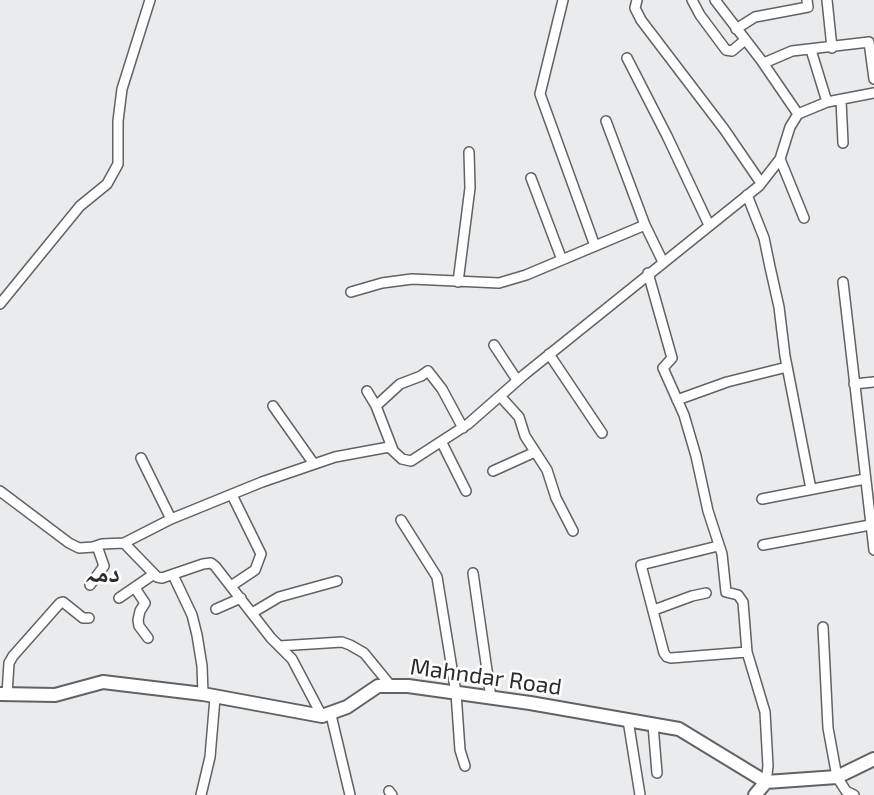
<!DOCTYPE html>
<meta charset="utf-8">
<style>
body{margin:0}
canvas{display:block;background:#e9ebec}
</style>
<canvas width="874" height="795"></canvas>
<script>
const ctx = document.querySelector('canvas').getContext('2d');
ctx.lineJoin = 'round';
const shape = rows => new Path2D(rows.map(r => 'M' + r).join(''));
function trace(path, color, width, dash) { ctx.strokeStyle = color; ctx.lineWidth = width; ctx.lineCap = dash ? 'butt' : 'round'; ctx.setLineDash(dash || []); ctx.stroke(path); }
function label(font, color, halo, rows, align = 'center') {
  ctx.font = font + ' "Exo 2","Noto Naskh Arabic",sans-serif'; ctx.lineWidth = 5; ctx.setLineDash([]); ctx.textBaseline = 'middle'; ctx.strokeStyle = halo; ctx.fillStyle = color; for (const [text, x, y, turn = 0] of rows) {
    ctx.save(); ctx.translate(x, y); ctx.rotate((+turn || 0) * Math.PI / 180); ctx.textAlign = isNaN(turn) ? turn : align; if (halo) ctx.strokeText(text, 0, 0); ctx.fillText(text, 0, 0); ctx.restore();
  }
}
const street = shape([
 [563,0,540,94,595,246],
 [637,0,635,8,641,20,724,129,761,183],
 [692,0,700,15,726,50,732,51,745,40],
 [715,0,761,60,798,114],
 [827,0,832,48],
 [736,29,755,17,808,7,807,0],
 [811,50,827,102],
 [627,58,667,136,709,225],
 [764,63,792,51,869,42,874,79],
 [841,100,843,143],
 [606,121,645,225,663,262],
 [780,159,804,218],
 [531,178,562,260],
 [747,195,764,238,770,267,779,307,785,356,811,489],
 [648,273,672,358,663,368,684,415,696,456,708,511,722,554,726,592,738,595,743,602,747,652,765,712,768,766,766,782],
 [458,282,470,188,469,152],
 [843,282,874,550],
 [351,292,382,283,412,279,499,283,526,275,645,225],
 [0,304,80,206,107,184,118,164,118,121,122,89,150,0],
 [494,345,517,380],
 [549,354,602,433],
 [854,384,874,382],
 [367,391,376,406,393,450],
 [500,396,519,417,525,436,547,470,556,498,573,531],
 [677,400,727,382,787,367],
 [273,406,314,464],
 [376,406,400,384,421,376,428,371,442,389,463,428],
 [442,443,466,491],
 [141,458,171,519],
 [493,471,535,452],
 [0,491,69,543,79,548,93,547,102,544,124,543,171,519,262,482,335,457,389,447,402,459,411,461,468,424,525,374,759,186,780,159,790,127,798,114,827,102,874,93],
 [762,499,865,479],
 [401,520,437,577,456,693,460,750,465,766],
 [124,543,157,577,162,578,203,564,211,563,215,566,271,638,292,659,322,716],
 [763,545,870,525],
 [718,546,641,565,664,653,667,657,671,658,747,652],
 [473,573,491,698],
 [173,575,192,615,197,635,202,666,203,694],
 [90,585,104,566,97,546],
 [231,586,255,570,261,554,232,495],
 [135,588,145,603,140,611,138,620,139,626,148,638],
 [119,598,154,574],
 [216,609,241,598],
 [654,610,692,596,706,593],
 [252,613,279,597,337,581],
 [823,627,828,728,837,777,846,791,854,795],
 [279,646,342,642,350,645,364,653,391,686],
 [7,694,9,663,13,656,60,603,63,602,83,618,89,618],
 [331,715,350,795],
 [628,720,640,795],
 [653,725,657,773],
 [389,791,392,795],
 [201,795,210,757,215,698]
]);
const secondary = shape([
 [0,694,55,695,103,682,203,694,322,716,347,707,378,686,408,686,530,703,679,729,766,782,837,777,874,759],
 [755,795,766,782]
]);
trace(street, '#616263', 12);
trace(secondary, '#616263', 16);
trace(street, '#fff', 9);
trace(secondary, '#fff', 12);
label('23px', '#2c2c2d', '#fff', [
 ["Mahndar Road",486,677,8]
]);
label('bold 26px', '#2c2c2d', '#fff', [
 ["دمہ",102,573]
]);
</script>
